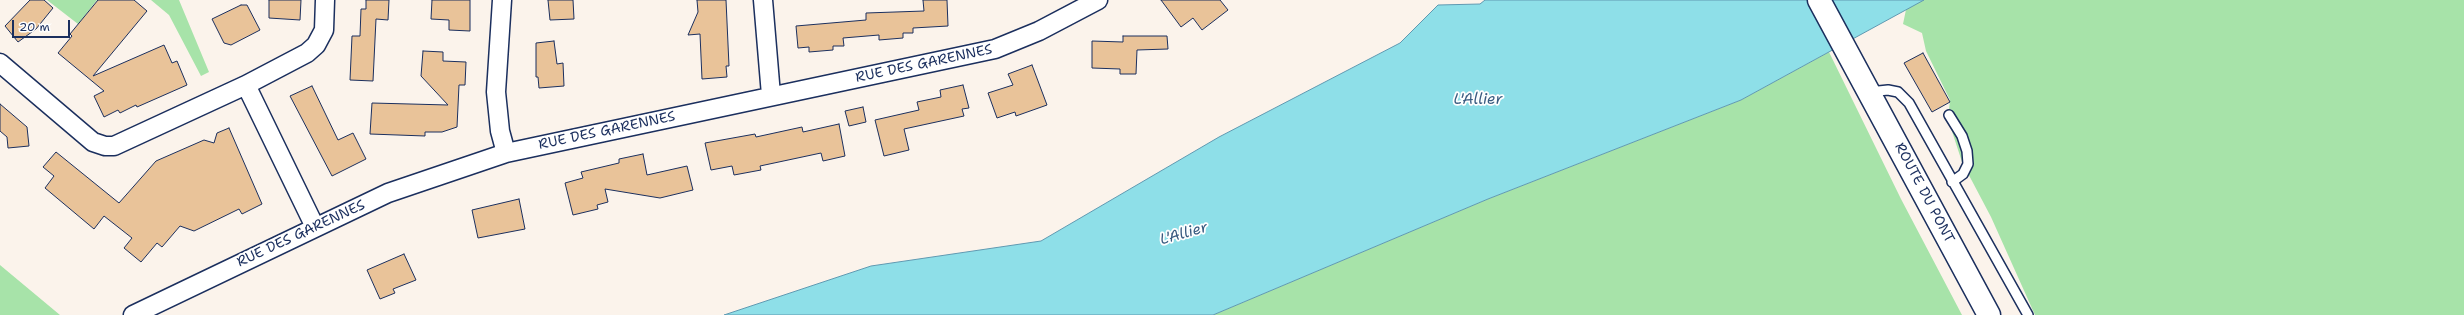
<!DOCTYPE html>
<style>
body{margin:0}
#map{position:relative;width:2464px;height:315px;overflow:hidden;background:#fbf3eb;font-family:"Shantell Sans",sans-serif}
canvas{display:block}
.scale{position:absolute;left:12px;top:20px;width:58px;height:18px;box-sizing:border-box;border:2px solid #1b2f5e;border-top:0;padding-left:5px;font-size:12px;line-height:14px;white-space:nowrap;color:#1b2f5e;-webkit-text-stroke:3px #fff;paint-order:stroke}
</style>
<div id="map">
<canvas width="2464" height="315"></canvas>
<div class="scale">20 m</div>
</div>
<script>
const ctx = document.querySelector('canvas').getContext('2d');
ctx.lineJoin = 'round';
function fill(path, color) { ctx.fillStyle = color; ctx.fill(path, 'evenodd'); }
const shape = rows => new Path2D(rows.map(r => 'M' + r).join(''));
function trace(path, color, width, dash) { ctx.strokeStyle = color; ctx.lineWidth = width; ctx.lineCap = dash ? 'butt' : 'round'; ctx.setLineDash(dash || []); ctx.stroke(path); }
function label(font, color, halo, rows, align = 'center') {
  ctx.font = font + ' "Shantell Sans",sans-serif'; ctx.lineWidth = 3.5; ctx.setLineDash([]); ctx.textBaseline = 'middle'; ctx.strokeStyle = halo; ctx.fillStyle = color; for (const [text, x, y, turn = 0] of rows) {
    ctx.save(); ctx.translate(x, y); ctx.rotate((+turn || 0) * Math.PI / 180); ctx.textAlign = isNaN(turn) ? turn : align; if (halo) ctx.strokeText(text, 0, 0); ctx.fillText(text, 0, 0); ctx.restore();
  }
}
fill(shape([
 [47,0,97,0,78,24],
 [151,0,179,0,209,72,201,76,169,15],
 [1908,0,2464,0,2464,315,2035,315,1991,217,1962,162,1948,119,1950,100,1926,51,1922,33,1903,24],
 [1829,52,1901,199,1962,315,1213,315,1488,199,1741,100],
 [0,265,60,315,0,315]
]), '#a7e3a9');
const water = shape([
 [1485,0,1924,0,1741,100,1488,199,1213,315,724,315,871,266,1041,241,1219,137,1400,43,1438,5,1480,4,1485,0]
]);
fill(water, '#8edfe8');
trace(water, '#6099b1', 1);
const building = shape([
 [30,0,44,0,53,8,36,29,18,42,5,26,30,0],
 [98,0,134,0,147,11,93,76,164,45,172,63,177,61,187,85,137,107,136,105,120,113,118,110,104,117,94,96,104,91,58,53,72,36,70,34,98,0],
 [269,0,301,0,300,20,269,18,269,0],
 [366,0,389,0,388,20,376,19,373,81,350,80,352,36,360,36,361,9,366,9,366,0],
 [432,0,470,0,470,31,449,30,449,20,431,19,432,0],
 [548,0,573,0,574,19,550,20,548,0],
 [697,0,726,0,729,66,726,66,727,77,702,79,700,34,688,35,698,12,697,0],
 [923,0,947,0,948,26,913,28,913,33,903,33,903,38,879,40,879,35,843,38,844,46,833,46,833,50,809,52,809,47,798,48,796,26,866,20,866,13,924,11,923,0],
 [1161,0,1220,0,1228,10,1202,30,1193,18,1181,27,1161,0],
 [241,5,247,5,260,30,231,45,224,43,212,19,241,5],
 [1123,36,1167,36,1168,49,1137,50,1136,74,1120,74,1120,69,1092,68,1092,41,1123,42,1123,36],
 [554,41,557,64,563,63,564,86,539,88,538,77,536,77,536,43,554,41],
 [423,51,443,52,443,61,466,62,465,85,459,85,457,127,442,132,425,132,425,136,370,134,372,103,448,105,421,76,423,51],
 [1923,53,1950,102,1932,112,1904,63,1923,53],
 [1032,65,1047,105,1016,116,1015,112,997,118,988,93,1013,85,1008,74,1032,65],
 [963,85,969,108,962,109,964,116,904,129,909,150,884,156,875,120,919,110,917,102,941,97,940,90,963,85],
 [312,86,338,140,353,133,366,159,332,176,290,96,312,86],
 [0,104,27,127,29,146,8,148,7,137,0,131,0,104],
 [863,107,866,122,849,126,845,111,863,107],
 [839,124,845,156,823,161,821,153,760,166,761,170,734,175,732,166,711,170,705,143,755,134,756,137,802,127,803,132,839,124],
 [229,128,262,204,242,214,239,209,194,231,180,226,162,247,157,243,141,262,124,248,132,238,104,216,94,229,45,188,54,176,43,167,56,152,119,203,156,161,204,140,214,143,217,133,229,128],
 [643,154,647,175,687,166,693,190,660,198,605,189,608,202,597,205,598,209,573,215,565,183,583,178,581,172,619,163,619,159,643,154],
 [519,199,525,229,478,238,472,210,519,199],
 [404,254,416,280,393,289,395,293,380,299,367,270,404,254]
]);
fill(building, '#e9c399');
trace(building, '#1b2f5e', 1);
const lane = shape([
 [1869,92,1888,90,1898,92,1909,103,2028,315],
 [1949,115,1962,136,1967,151,1968,164,1963,174,1952,182]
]);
const street = shape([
 [502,0,496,92,500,131,506,153],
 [763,0,771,95],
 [0,63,93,142,105,146,114,146,246,85],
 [315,227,246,85,307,53,316,45,324,30,325,0],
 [133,315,388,193,506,153,995,49,1039,31,1098,0]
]);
const secondary = shape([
 [1819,0,1989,315]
]);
trace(lane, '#1b2f5e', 12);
trace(street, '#1b2f5e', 21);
trace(secondary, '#1b2f5e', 25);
trace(lane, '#fff', 9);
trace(street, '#fff', 18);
trace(secondary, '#fff', 22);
label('14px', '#1b2f5e', '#fff', [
 ["RUE DES GARENNES",924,64,-12],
 ["RUE DES GARENNES",607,131,-12],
 ["ROUTE DU PONT",1924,193,62],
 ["RUE DES GARENNES",301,234,-25]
]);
label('italic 15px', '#385b80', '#fff', [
 ["L'Allier",1478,100],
 ["L'Allier",1184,234,-16]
]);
</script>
